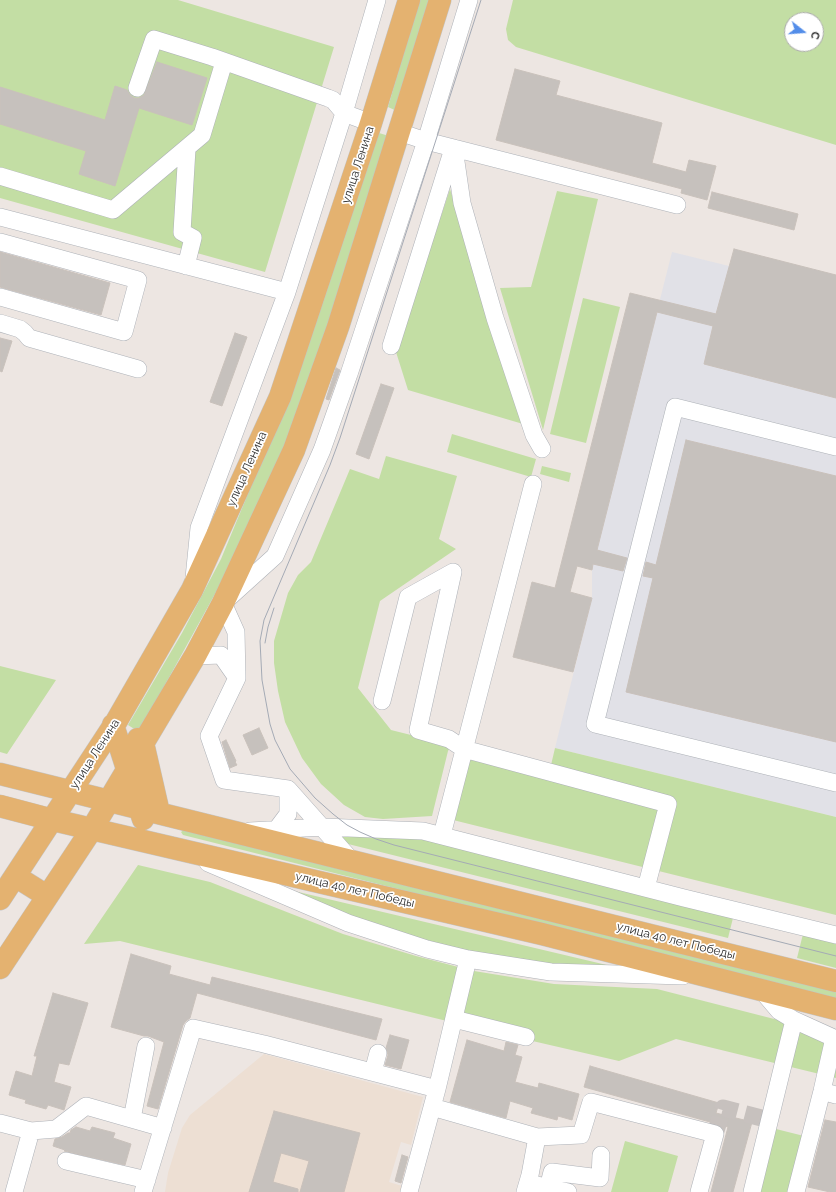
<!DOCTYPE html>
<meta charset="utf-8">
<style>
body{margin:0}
#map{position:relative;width:836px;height:1192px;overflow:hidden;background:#ede6e2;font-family:Raleway,sans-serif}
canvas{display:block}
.north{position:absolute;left:784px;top:12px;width:40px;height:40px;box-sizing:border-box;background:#fff;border:1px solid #ababab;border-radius:50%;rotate:107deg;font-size:11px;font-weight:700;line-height:16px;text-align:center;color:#2d2d2d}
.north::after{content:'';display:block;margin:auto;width:14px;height:18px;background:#538de9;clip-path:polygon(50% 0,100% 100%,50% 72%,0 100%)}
</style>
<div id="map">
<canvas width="836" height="1192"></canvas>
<div class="north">С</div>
</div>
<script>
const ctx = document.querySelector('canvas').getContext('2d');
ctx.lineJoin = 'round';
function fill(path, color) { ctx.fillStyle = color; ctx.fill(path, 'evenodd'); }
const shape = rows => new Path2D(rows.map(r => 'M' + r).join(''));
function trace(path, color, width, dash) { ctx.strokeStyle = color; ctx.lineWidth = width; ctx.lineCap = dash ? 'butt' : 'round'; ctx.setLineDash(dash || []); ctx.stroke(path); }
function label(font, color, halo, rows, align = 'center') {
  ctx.font = font + ' Raleway,sans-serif'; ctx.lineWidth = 3.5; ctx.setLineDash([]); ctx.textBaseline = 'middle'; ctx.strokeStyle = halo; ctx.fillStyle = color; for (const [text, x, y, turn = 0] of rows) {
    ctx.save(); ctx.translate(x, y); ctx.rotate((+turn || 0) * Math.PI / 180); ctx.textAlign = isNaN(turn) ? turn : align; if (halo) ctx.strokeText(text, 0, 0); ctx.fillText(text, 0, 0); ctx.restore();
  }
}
fill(shape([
 [734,249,836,275,836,817,555,748,592,598,592,570,593,564,672,252,729,266]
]), '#e1e1e7');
fill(shape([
 [264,1054,423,1097,411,1145,401,1142,389,1182,402,1186,401,1192,165,1192,168,1173,182,1128,190,1115]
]), '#eddfd3');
fill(shape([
 [0,0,178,0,334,47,265,272,0,198],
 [419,0,433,0,399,112,388,107],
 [513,0,836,0,836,145,516,47,508,40,506,29],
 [792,20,816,20,816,44,792,44],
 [379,133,389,136,346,276,295,423,232,563,139,732,128,725,182,633,221,559,305,356],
 [450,189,523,424,408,390,396,352],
 [557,191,598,199,543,430,500,288,531,287],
 [583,298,620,307,586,443,550,434],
 [452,434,536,459,531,477,447,452],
 [386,456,457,476,439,539,456,549,380,601,358,688,391,730,451,745,448,751,432,816,383,819,365,817,344,805,321,784,302,758,285,722,278,691,274,663,274,641,288,593,298,575,311,562,350,469,379,479],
 [542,466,571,473,569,482,540,474],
 [0,666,56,680,7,754,0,752],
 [555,748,836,817,836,915,453,820,470,758,548,778],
 [185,829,836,991,836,999,183,835,181,832],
 [333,833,420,836,734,914,728,938,340,842],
 [138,865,210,882,343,934,416,956,462,968,451,1022,120,941,84,944],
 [273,886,611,966,551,967,436,945,343,915],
 [804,930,836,938,836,968,797,958],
 [474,971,554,984,657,989,782,1021,836,1045,836,1078,676,1039,619,1061,459,1024],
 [772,1128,804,1136,789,1192,756,1192],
 [625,1141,678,1156,668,1192,611,1192]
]), '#c3dea4');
const building = shape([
 [157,62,207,78,192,125,139,108,115,186,79,174,86,151,0,124,0,87,105,120,115,86,127,90,130,95,134,98,139,98,144,95,157,62],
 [515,69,560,81,556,95,662,123,652,163,686,172,689,160,716,166,707,200,681,193,682,189,496,140,515,69],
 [712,192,798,214,794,230,708,208,712,192],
 [734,249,836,275,836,398,704,364,713,326,657,312,597,550,627,558,623,571,593,564,592,570,577,566,570,592,592,598,573,672,513,657,532,582,555,588,630,293,716,314,734,249],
 [0,252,110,283,101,315,0,287,0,252],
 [235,333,247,337,222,406,210,402,235,333],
 [0,338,12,341,2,372,0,371,0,338],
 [336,368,340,370,329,400,326,399,336,368],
 [381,384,394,388,369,459,356,454,381,384],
 [686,440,836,476,836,742,626,692,653,578,643,576,646,562,656,565,686,440],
 [259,728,268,748,252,755,243,735,259,728],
 [226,740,236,761,235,762,237,765,230,768,222,742,226,740],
 [131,954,171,966,169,974,210,985,212,977,382,1019,376,1040,197,993,190,1018,186,1021,183,1025,158,1109,147,1106,164,1042,148,1036,144,1036,111,1027,131,954],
 [53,993,88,1003,69,1065,59,1063,54,1082,71,1087,64,1110,48,1105,46,1109,25,1103,26,1100,9,1095,16,1071,32,1076,37,1056,34,1056,53,993],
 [390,1035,409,1040,401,1069,385,1065,388,1055,386,1048,390,1035],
 [467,1040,504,1051,506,1042,518,1045,515,1055,522,1057,515,1082,538,1088,539,1083,579,1094,572,1120,558,1116,557,1120,531,1113,533,1108,510,1101,506,1118,450,1102,467,1040],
 [590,1066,719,1103,716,1113,752,1122,733,1192,711,1192,728,1127,584,1087,590,1066],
 [274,1111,360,1133,344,1192,300,1192,309,1161,281,1153,273,1182,298,1189,298,1192,249,1192,274,1111],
 [825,1120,836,1122,836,1192,830,1192,808,1187,825,1120],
 [76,1127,90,1131,92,1127,115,1133,113,1138,131,1144,125,1165,64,1151,65,1150,53,1146,55,1139,62,1137,68,1133,70,1133,71,1130,76,1127],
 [402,1155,408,1157,401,1183,395,1181,402,1155]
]);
fill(building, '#c6c1bd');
trace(building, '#c9c1bb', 1);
trace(shape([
 [715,1134,723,1108,769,1120]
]), '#c7c1be', 17, [17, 8]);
const minor = shape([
 [137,88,154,39,212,57,328,98,333,100,344,113,371,123],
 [399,132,426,141,677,205],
 [454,148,462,203,495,318,534,435,542,449],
 [0,176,113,210,202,135,224,62],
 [0,217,287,292],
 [0,242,138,280,124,332,0,297],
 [186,266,193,238,182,232,187,149],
 [0,323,20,329,25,333,29,338,138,369],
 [391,346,452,152],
 [836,447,675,407,595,724,836,783],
 [194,578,199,528,287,292,344,113,377,0],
 [195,656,221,655,237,678],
 [382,701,408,597,453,572,418,730,449,739,464,749,668,804,646,888],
 [276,830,288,814,288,789],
 [250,831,323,827,423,831,684,898,836,935],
 [442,835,533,484],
 [352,861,288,789,224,780,209,736,237,678,236,632,223,603,275,556,322,450,349,374,426,141,469,0],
 [208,863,348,923,427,949,468,959,551,972,683,976],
 [762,991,779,1011,794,1020,836,1039],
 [454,1019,526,1037],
 [373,1072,378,1053],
 [822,1091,836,1095],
 [432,1107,537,1137,581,1135,591,1102,715,1134,699,1192],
 [132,1119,146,1046],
 [0,1123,31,1131,56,1129,86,1106,163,1128],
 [66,1161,147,1180],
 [537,1185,568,1192],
 [548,1188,552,1172,600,1178,601,1155],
 [14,1192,31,1131],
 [143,1192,193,1028,264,1044,437,1089],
 [409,1192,437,1089,468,959],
 [525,1192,530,1175,537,1137],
 [752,1192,794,1020],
 [796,1192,822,1091,834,1038]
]);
const major = shape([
 [113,725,143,819],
 [138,739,143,743,159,813],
 [0,774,836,981],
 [0,806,53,820,542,934,836,1009],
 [15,876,47,896],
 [0,899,116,722,192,590,280,397,371,123,409,0],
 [0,968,92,829,195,656,223,603,294,450,338,327,440,0]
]);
trace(minor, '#aeb2b8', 18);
trace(major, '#c4c4c4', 23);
trace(minor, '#fff', 17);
trace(major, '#e4b270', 22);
trace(shape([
 [481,0,340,438,330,465,264,620,260,641,262,680,270,724,275,740,290,769,315,798,333,814,347,825,360,832,376,839,394,845,836,956],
 [265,643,268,627,274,608]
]), '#a4aab5', 1);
label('12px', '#2d2d2d', '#fff', [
 ["улица Ленина",358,165,-72],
 ["улица Ленина",247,469,-66],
 ["улица Ленина",95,754,-57],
 ["улица 40 лет Победы",355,890,13],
 ["улица 40 лет Победы",676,941,14]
]);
</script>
